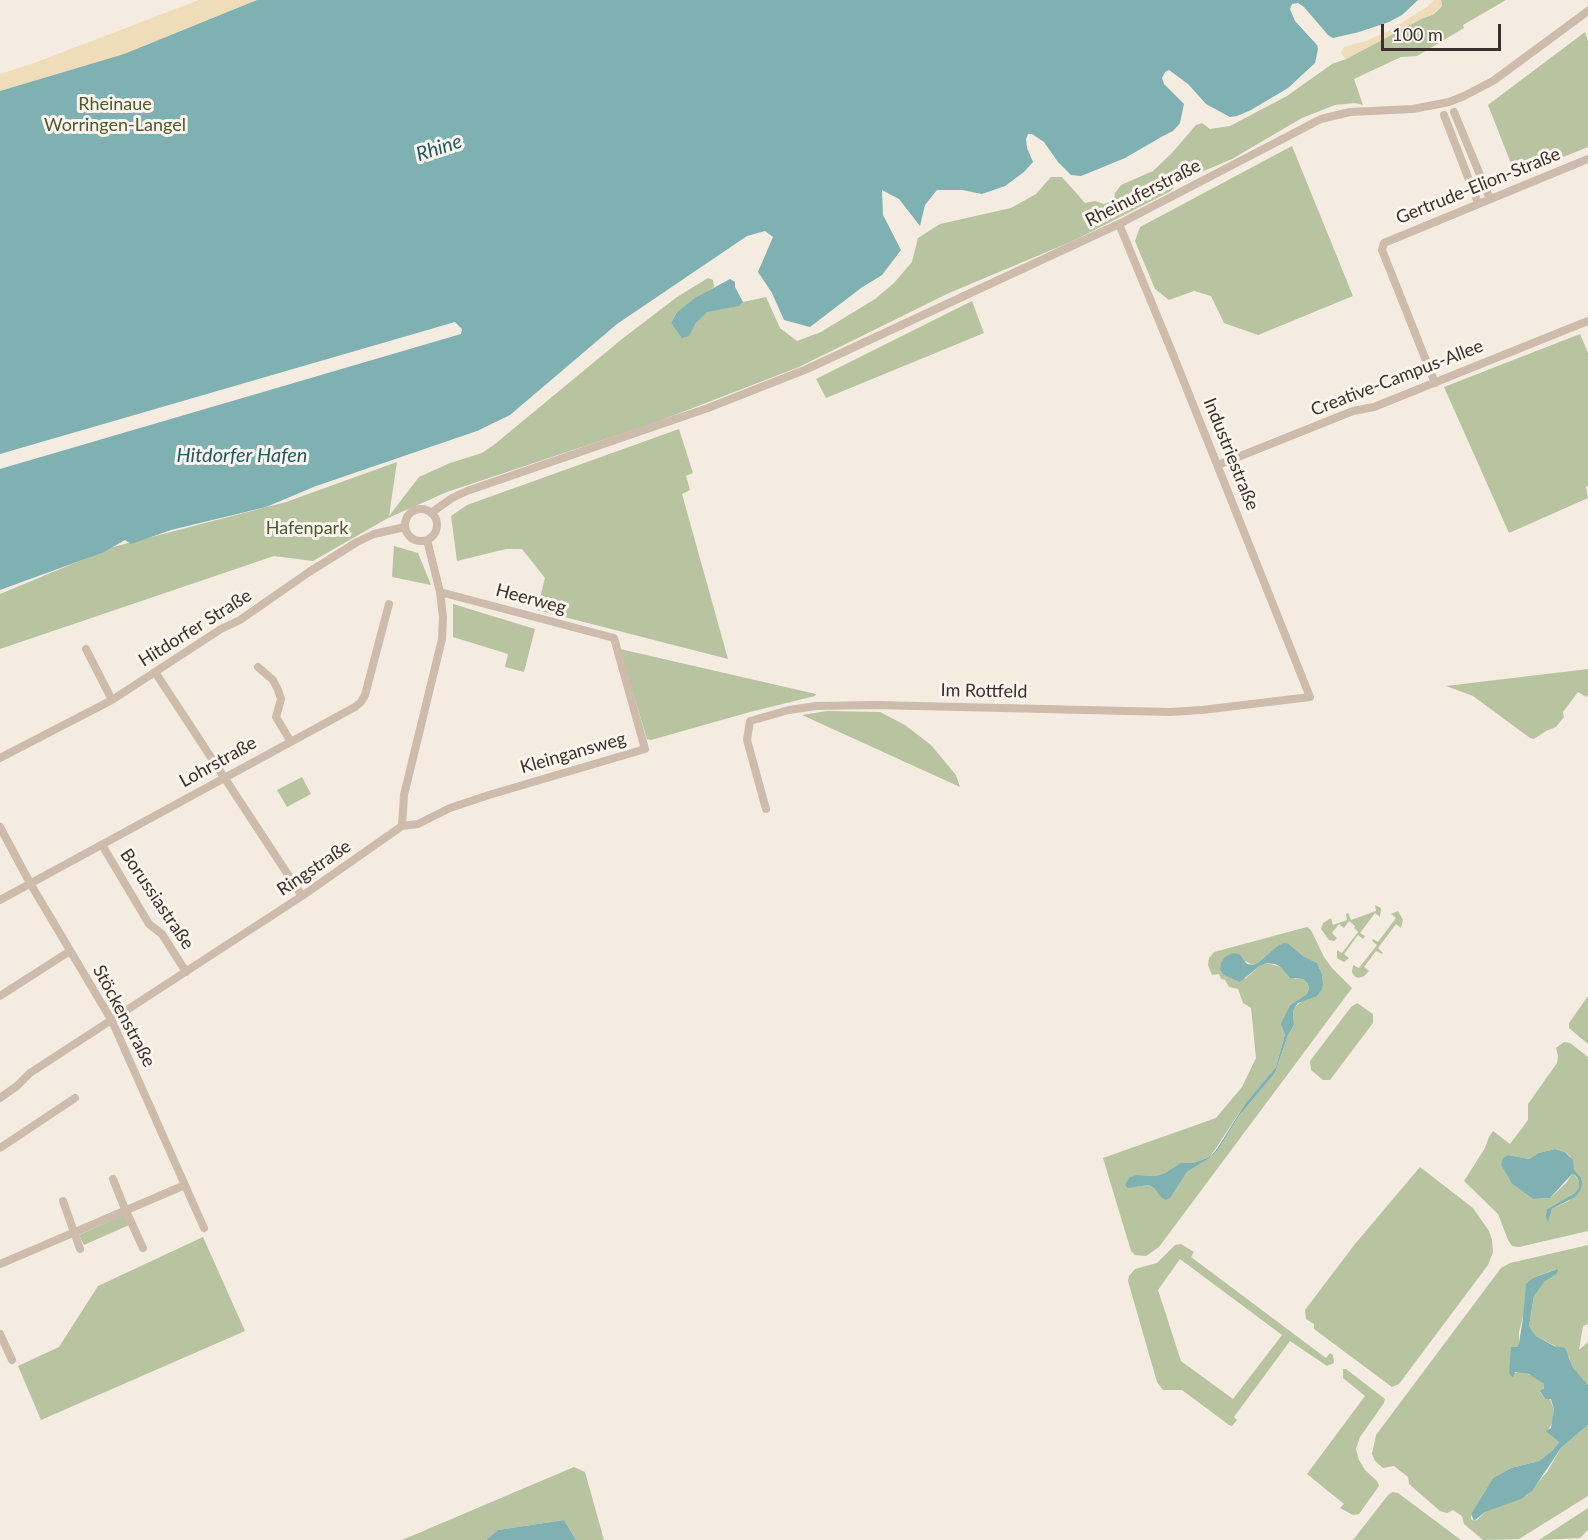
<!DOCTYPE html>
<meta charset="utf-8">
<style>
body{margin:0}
#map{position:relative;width:1588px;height:1540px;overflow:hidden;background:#f4ebe1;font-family:Lato,sans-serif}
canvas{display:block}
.scale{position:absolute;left:1381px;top:24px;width:120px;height:27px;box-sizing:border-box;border:3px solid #3b302b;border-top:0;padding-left:8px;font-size:18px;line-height:21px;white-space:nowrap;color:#3b302b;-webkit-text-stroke:4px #fbf5ee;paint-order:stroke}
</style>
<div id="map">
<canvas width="1588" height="1540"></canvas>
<div class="scale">100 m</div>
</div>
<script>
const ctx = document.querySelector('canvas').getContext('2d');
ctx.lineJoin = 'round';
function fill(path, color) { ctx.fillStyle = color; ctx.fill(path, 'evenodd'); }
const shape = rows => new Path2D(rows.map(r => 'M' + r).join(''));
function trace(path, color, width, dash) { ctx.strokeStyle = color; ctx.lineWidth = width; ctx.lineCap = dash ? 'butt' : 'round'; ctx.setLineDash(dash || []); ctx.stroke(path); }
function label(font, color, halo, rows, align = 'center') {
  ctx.font = font + ' Lato,sans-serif'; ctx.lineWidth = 6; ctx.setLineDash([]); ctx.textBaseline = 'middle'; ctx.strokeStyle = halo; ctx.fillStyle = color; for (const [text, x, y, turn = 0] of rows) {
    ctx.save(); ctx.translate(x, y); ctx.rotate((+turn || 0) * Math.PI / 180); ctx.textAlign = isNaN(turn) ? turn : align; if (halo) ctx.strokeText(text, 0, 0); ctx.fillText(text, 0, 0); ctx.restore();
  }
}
fill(shape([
 [1441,0,1506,0,1463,25,1464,28,1417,56,1401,57,1354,79,1363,105,1355,103,1335,105,1302,118,1232,159,1192,176,1176,184,1171,191,1073,241,949,293,799,367,654,423,447,492,388,518,313,561,274,556,0,649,0,594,113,547,286,502,397,462,389,516,419,477,450,463,482,453,495,444,622,339,677,297,708,278,713,280,714,287,677,312,671,323,689,335,696,323,707,311,738,306,743,302,766,297,780,328,797,341,821,332,875,299,894,283,912,262,918,238,940,224,1011,208,1036,194,1051,177,1062,177,1085,203,1095,201,1104,204,1114,200,1115,193,1121,185,1153,171,1172,153,1196,125,1202,123,1210,129,1230,126,1287,96,1332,64,1346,59,1421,19,1434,14,1442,6],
 [1585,32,1588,41,1588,147,1516,176,1488,105],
 [1292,146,1353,296,1258,335,1224,323,1211,296,1194,291,1169,300,1155,289,1135,241,1140,227],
 [972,301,984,333,826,398,816,379],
 [1580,334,1588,353,1588,486,1586,487,1588,498,1509,533,1444,387],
 [679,429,693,473,686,476,690,490,682,494,728,659,537,610,545,578,522,549,506,549,457,561,451,516,467,505],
 [394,546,418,553,431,585,392,577],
 [453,604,535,629,524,672,505,667,508,654,453,637],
 [620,649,816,694,815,696,750,712,651,740,647,739],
 [1588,669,1588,695,1586,697,1578,692,1563,712,1564,717,1556,727,1546,731,1534,739,1530,738,1473,696,1446,686],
 [827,711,880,712,905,725,931,745,956,775,960,787,802,715],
 [302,777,311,794,287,807,277,790],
 [1375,905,1381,908,1380,917,1375,913,1360,933,1365,936,1363,939,1358,935,1344,954,1349,958,1344,962,1340,960,1337,958,1337,950,1342,953,1358,932,1354,928,1355,926,1349,921,1344,928,1339,924,1332,933,1337,938,1334,941,1329,940,1321,929,1323,923,1331,918,1333,925,1347,920,1346,914,1348,913,1351,920,1376,911],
 [1398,911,1403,920,1401,928,1396,924,1378,948,1383,953,1382,954,1376,951,1364,967,1369,971,1364,976,1358,978,1354,976,1352,972,1353,965,1359,968,1377,945,1372,941,1373,939,1378,942,1396,918,1391,914],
 [1307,927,1311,930,1324,957,1332,968,1352,988,1159,1247,1146,1256,1135,1255,1131,1251,1103,1158,1216,1118,1242,1087,1256,1058,1251,1008,1243,1003,1238,989,1229,987,1225,980,1221,979,1219,974,1212,975,1208,965,1209,958,1214,952],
 [1289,944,1303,956,1317,963,1322,974,1323,983,1295,1007,1293,1012,1294,1025,1288,1035,1275,1073,1239,1116,1218,1150,1210,1158,1187,1172,1177,1187,1165,1200,1154,1188,1149,1185,1134,1187,1138,1175,1155,1176,1165,1173,1180,1163,1193,1163,1210,1157,1245,1104,1276,1067,1285,1034,1283,1019,1290,1005,1307,994,1309,989,1308,984,1303,979,1295,979,1281,967,1266,963,1258,967,1245,979,1243,960,1253,965,1259,962,1276,947],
 [1588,996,1588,1044,1569,1028,1569,1023],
 [1357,1003,1373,1014,1373,1023,1330,1080,1323,1080,1311,1070,1310,1061,1351,1007],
 [1564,1042,1570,1043,1588,1057,1588,1231,1519,1247,1512,1246,1508,1240,1498,1214,1464,1181,1485,1148,1489,1137,1493,1131,1510,1144,1528,1120,1528,1104,1557,1063,1558,1056,1556,1048],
 [1555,1149,1565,1152,1570,1156,1574,1170,1582,1184,1569,1201,1552,1209,1549,1218,1547,1209,1575,1193,1579,1188,1579,1181,1575,1176,1572,1174,1567,1182,1550,1198,1533,1199,1512,1184,1501,1165,1508,1155,1529,1159,1538,1153],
 [1420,1167,1473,1208,1489,1231,1492,1240,1493,1252,1488,1265,1399,1384,1392,1387,1314,1329,1314,1324,1306,1319,1305,1310,1355,1244],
 [124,1215,129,1225,84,1245,79,1235],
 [203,1237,245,1331,41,1420,18,1366,59,1347,98,1286],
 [1181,1244,1194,1252,1191,1257,1326,1358,1330,1353,1333,1355,1334,1363,1327,1366,1290,1341,1234,1417,1237,1420,1232,1426,1229,1425,1182,1390,1163,1390,1157,1382,1128,1281,1129,1276,1135,1269,1157,1263,1175,1245],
 [1180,1259,1282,1335,1233,1399,1181,1361,1158,1290],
 [1588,1245,1588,1324,1583,1326,1579,1350,1588,1342,1588,1385,1573,1369,1569,1357,1559,1348,1536,1336,1529,1326,1534,1296,1539,1287,1556,1269,1533,1278,1519,1332,1519,1343,1517,1347,1511,1347,1513,1377,1513,1373,1521,1372,1534,1376,1544,1384,1545,1386,1540,1392,1545,1399,1550,1399,1554,1410,1553,1422,1548,1430,1559,1442,1553,1450,1539,1461,1511,1468,1493,1478,1471,1514,1471,1519,1474,1521,1477,1520,1485,1512,1527,1495,1547,1472,1561,1448,1588,1425,1588,1496,1519,1539,1483,1540,1464,1524,1462,1516,1453,1510,1447,1513,1440,1511,1409,1484,1408,1477,1394,1466,1383,1468,1375,1461,1372,1454,1376,1435,1501,1268,1510,1263],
 [1343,1369,1346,1369,1385,1399,1384,1403,1360,1437,1356,1449,1359,1460,1365,1470,1377,1481,1379,1486,1359,1514,1353,1515,1340,1508,1344,1504,1307,1474,1365,1396,1343,1378],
 [574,1467,585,1472,604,1540,576,1540,564,1520,498,1530,486,1540,402,1540],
 [1392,1492,1398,1493,1461,1540,1353,1540,1388,1495],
 [1588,1508,1588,1530,1580,1538,1539,1540]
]), '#b8c4a0');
fill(shape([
 [199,0,257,0,124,54,0,91,0,74,37,62],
 [1434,0,1441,0,1442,6,1434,14,1421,19,1346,59,1341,53,1344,47,1366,41,1389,31,1427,7]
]), '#efdcb8');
fill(shape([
 [257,0,1418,0,1402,15,1389,22,1359,32,1333,38,1328,35,1304,7,1298,3,1292,4,1290,9,1295,21,1317,45,1318,49,1315,63,1288,88,1251,110,1237,116,1230,117,1206,104,1188,84,1169,70,1165,72,1162,78,1164,84,1184,104,1180,123,1173,131,1163,136,1125,158,1091,172,1081,176,1071,175,1058,162,1044,142,1032,134,1028,134,1026,139,1027,148,1033,162,1024,172,1005,186,982,194,962,190,937,190,925,205,920,226,899,199,882,190,883,215,901,250,882,275,861,288,810,327,784,320,772,293,758,272,773,237,765,231,747,236,617,324,510,415,477,431,316,486,266,507,171,530,131,544,125,540,104,552,0,590,0,469,461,334,462,329,455,322,0,454,0,91,124,54],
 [730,279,735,282,735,287,743,302,739,306,707,312,696,323,689,336,682,338,671,323,677,312,695,298],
 [1284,943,1289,944,1303,956,1317,963,1322,974,1323,983,1322,989,1317,996,1298,1003,1295,1007,1293,1012,1294,1025,1288,1035,1275,1073,1239,1116,1218,1150,1210,1158,1187,1172,1170,1198,1165,1200,1161,1197,1154,1188,1149,1185,1128,1188,1125,1185,1130,1177,1137,1175,1155,1176,1165,1173,1180,1163,1193,1163,1210,1157,1217,1149,1245,1104,1276,1067,1285,1034,1281,1024,1283,1019,1290,1005,1307,994,1309,989,1308,984,1303,979,1290,978,1281,967,1275,964,1266,963,1258,967,1240,982,1224,975,1220,969,1221,963,1225,957,1233,953,1239,954,1247,964,1253,965,1259,962,1276,947],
 [1555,1149,1565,1152,1573,1160,1574,1170,1581,1178,1582,1184,1580,1191,1575,1197,1552,1209,1548,1222,1546,1216,1547,1209,1575,1193,1579,1188,1579,1181,1576,1176,1572,1174,1550,1198,1533,1199,1512,1184,1501,1165,1503,1158,1508,1155,1529,1159,1538,1153],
 [1557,1269,1558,1271,1556,1274,1544,1282,1534,1296,1529,1326,1536,1336,1554,1346,1565,1348,1573,1368,1588,1385,1588,1425,1561,1448,1532,1491,1521,1499,1485,1512,1474,1521,1471,1514,1493,1478,1511,1468,1539,1461,1553,1450,1559,1442,1546,1431,1551,1428,1554,1410,1551,1399,1545,1399,1540,1391,1544,1388,1544,1384,1529,1374,1515,1372,1513,1378,1509,1373,1511,1347,1517,1347,1519,1343,1523,1318,1526,1284,1533,1278],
 [564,1520,576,1540,486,1540,498,1530]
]), '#7fb0b2');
trace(shape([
 [1454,112,1490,199],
 [1444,115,1478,203],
 [1435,383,1382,250,1384,243,1588,159],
 [1218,465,1353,411,1374,407,1588,321],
 '405 525a16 16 0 1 1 32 0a16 16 0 1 1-32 0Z',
 [431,513,452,498,467,491,708,408,807,369,1119,224,1321,119,1350,112,1413,109,1449,102,1464,96,1493,81,1588,11],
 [86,649,112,700],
 [258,667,273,680,278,690,281,699,276,717,291,742],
 [155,672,302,896],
 [0,758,112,700,221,629,240,620,309,572,357,542,374,534,405,527],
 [766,809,747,740,750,721,789,710,816,706,876,705,1170,712,1202,710,1310,697,1172,352,1119,224],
 [402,826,418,824,450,808,489,795,645,749,614,638,440,592],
 [0,827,30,883,112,1021,204,1228],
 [102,845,149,924,162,934,186,972],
 [0,900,355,707,361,702,365,695,389,604],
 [0,996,70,951],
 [0,1098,17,1086,30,1073,302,896,402,826,404,795,442,639,443,617,440,592,427,540],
 [0,1148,75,1098],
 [113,1179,125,1209],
 [63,1201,80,1249],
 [126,1211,143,1248],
 [0,1264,185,1185],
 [0,1334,12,1360]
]), '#cdbbac', 8);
label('18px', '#4a5a2e', '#fbf5ee', [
 ["Rheinaue",115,104],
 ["Worringen-Langel",115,125],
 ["Hafenpark",307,528]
]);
label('18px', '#3b302b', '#fbf5ee', [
 ["Gertrude-Elion-Straße",1478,186,-22],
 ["Rheinuferstraße",1143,193,-27],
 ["Creative-Campus-Allee",1397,378,-21],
 ["Industriestraße",1231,454,68],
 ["Heerweg",531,599,15],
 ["Hitdorfer Straße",195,628,-32],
 ["Im Rottfeld",984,691,1],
 ["Kleingansweg",573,753,-16],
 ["Lohrstraße",218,762,-29],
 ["Ringstraße",314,868,-34],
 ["Borussiastraße",157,899,56],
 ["Stöckenstraße",124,1016,62]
]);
label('italic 20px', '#1f5a5e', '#fbf5ee', [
 ["Rhine",439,148,-18],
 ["Hitdorfer Hafen",242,456]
]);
</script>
